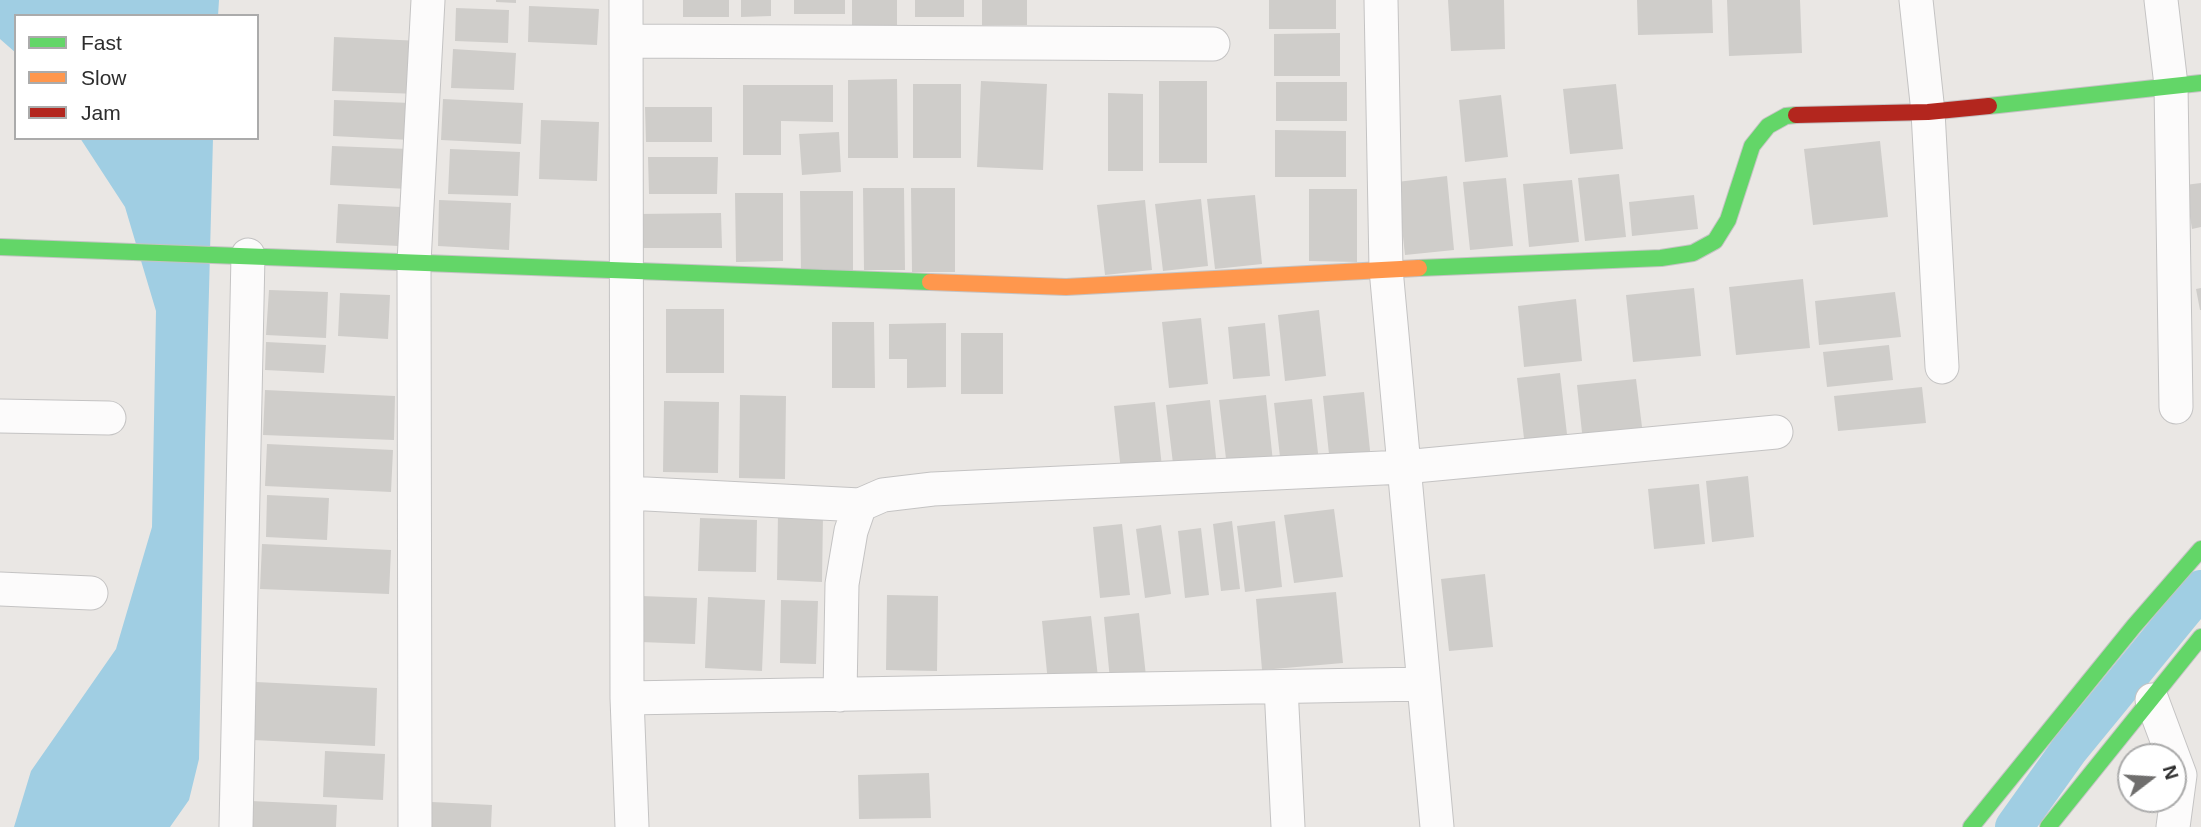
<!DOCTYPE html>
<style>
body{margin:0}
#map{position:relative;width:2201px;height:827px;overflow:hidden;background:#eae7e4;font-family:Helvetica,sans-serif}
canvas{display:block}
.legend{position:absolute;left:14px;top:14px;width:245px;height:126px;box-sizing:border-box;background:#fff;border:2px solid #ababab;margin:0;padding:9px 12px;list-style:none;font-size:21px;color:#2d2d2d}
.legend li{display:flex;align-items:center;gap:14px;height:35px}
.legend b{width:35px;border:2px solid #ababab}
.north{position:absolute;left:2117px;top:743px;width:70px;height:70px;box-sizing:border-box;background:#fff;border:2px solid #ababab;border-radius:50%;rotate:73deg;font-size:19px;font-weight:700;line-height:28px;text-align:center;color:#2d2d2d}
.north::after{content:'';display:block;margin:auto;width:24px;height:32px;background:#6f6e6d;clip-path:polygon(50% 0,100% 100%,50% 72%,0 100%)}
</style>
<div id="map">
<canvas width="2201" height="827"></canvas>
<ul class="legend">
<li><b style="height:9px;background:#63d668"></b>Fast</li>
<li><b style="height:9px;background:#ff974d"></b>Slow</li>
<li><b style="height:9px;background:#b3261e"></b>Jam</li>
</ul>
<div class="north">N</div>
</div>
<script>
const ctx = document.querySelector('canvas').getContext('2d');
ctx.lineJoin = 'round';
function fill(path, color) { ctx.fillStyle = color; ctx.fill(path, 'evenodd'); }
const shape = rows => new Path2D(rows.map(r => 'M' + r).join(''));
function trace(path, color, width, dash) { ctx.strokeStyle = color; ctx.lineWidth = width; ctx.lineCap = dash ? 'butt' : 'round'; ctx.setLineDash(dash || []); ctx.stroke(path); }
fill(shape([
 [0,0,219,0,218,16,16,16,16,53,0,39],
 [80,138,213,138,205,443,199,759,189,800,170,827,14,827,31,771,116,649,152,527,156,311,125,207]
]), '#a0cee3');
trace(shape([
 [2014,827,2069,750,2201,589]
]), '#a0cee3', 38);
fill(shape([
 [496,0,516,0,516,3,496,2],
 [683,0,729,0,729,17,683,17],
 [741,0,771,0,771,16,741,17],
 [794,0,845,0,845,14,794,14],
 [852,0,897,0,897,25,852,26],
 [915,0,964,0,964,17,915,17],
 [982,0,1027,0,1027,25,982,25],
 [1269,0,1336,0,1336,29,1269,29],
 [1448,0,1504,0,1505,49,1451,51],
 [1637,0,1712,0,1713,33,1638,35],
 [1727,0,1800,0,1802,53,1729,56],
 [529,6,599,9,597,45,528,42],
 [456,8,509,10,508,43,455,41],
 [1340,33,1340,76,1274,76,1274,34],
 [334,37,421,41,419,94,332,91],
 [453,49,516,53,514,90,451,88],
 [897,79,898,158,848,158,848,80],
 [981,81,1047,84,1043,170,977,167],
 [1159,81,1207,81,1207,163,1159,163],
 [1276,82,1347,82,1347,121,1276,121],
 [913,84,961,84,961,158,913,158],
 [1616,84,1623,149,1570,154,1563,89],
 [743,85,833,85,833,122,781,121,781,155,743,155],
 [1108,93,1143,94,1143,171,1108,171],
 [1501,95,1508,157,1465,162,1459,100],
 [443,99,523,103,521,144,441,140],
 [334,100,411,103,410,140,333,136],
 [645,107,712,107,712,142,646,142],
 [541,120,599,122,597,181,539,179],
 [1275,130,1346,131,1346,177,1275,177],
 [839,132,841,172,802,175,799,134],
 [1880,141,1888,217,1813,225,1804,149],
 [332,146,409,149,408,189,330,185],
 [450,149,520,152,518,196,448,194],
 [648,157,718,157,717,194,649,194],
 [1619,174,1626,237,1585,241,1578,178],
 [1447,176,1454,250,1405,255,1397,182],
 [1506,178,1513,246,1470,250,1463,182],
 [1572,180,1579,242,1529,247,1523,184],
 [2201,183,2201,227,2192,229,2185,185],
 [863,188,904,188,905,270,864,270],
 [911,188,955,188,955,272,912,272],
 [1309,189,1357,189,1357,262,1309,261],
 [800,191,853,191,853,274,801,274],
 [735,193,783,193,783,261,736,262],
 [1255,195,1262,264,1215,269,1207,199],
 [1694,195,1698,229,1632,236,1629,202],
 [1201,199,1208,266,1163,271,1155,204],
 [439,200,511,203,509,250,438,246],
 [1145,200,1152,270,1105,275,1097,205],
 [338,204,401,207,399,246,336,243],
 [721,213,722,248,637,248,637,214],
 [1803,279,1810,348,1736,355,1729,287],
 [1694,288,1701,356,1633,362,1626,295],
 [2201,288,2201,310,2200,310,2196,289],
 [269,290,328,292,326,338,266,335],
 [1895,292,1901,337,1819,345,1815,301],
 [340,293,390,295,388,339,338,336],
 [1576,299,1582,361,1524,367,1518,306],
 [666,309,724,309,724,373,666,373],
 [1319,310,1326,376,1285,381,1278,315],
 [1201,318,1208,384,1169,388,1162,322],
 [832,322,874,322,875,388,832,388],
 [946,323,946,387,907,388,907,359,889,359,889,324],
 [1265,323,1270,376,1233,379,1228,327],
 [961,333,1003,333,1003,394,961,394],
 [266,342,326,345,324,373,265,370],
 [1889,345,1893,380,1827,387,1823,352],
 [1560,373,1568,443,1525,447,1517,378],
 [1636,379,1643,435,1583,442,1577,385],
 [1922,387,1926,423,1838,431,1834,396],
 [265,390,395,396,394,440,263,435],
 [1364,392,1371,460,1330,464,1323,396],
 [740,395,786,396,785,479,739,478],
 [1266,395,1273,462,1227,467,1219,400],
 [1312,399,1319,462,1281,466,1274,403],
 [1210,400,1217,467,1174,472,1166,405],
 [664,401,719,402,718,473,663,472],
 [1155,402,1162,467,1121,471,1114,406],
 [267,444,393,450,391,492,265,486],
 [1748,476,1754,537,1712,542,1706,481],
 [1699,484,1705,544,1654,549,1648,489],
 [267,495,329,498,327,540,266,537],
 [1334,509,1343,577,1294,583,1284,515],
 [778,513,823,515,822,582,777,580],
 [700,518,757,520,756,572,698,571],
 [1232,521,1240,589,1221,591,1213,524],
 [1275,521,1282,587,1245,592,1237,526],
 [1122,524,1130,595,1100,598,1093,527],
 [1161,525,1171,594,1145,598,1136,529],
 [1201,528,1209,595,1185,598,1178,531],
 [262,544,391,550,389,594,260,589],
 [1485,574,1493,647,1449,651,1441,579],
 [1336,592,1343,663,1262,670,1256,599],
 [887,595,938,596,937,671,886,670],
 [641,596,697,598,695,644,640,642],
 [708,597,765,600,762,671,705,668],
 [781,600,818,601,816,664,780,663],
 [1139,613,1146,676,1110,680,1104,617],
 [1091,616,1098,677,1048,683,1042,621],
 [256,682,377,688,375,746,253,740],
 [325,751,385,754,383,800,323,797],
 [929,773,931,818,859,819,858,775],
 [251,801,337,805,336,827,250,827],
 [432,802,492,805,491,827,431,827]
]), '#cfcdca');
const street = shape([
 [626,0,627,698,632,827],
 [1381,0,1386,269,1437,827],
 [1916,0,1928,112,1942,367],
 [2161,0,2171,85,2176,407],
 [626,41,1213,44],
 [0,416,109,418],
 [627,493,860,505],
 [0,589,91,593],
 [1281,687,1288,827],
 [840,695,842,584,851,531,860,505,883,495,933,489,1404,467,1776,432],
 [627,698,1424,684],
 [2152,700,2180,775,2173,827],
 [236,827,248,255],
 [415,827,414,262,428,0]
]);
const fast = shape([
 [1989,106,2201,83],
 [0,247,930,282],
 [1419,268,1661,258,1693,253,1715,241,1728,220,1752,146,1768,126,1786,116,1796,115],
 [1971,827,2134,626,2201,549],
 [2048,827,2201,637]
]);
const slow = shape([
 [930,282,1066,287,1419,268]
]);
const jam = shape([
 [1796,115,1928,112,1989,106]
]);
trace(street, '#c4c3c3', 35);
trace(fast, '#c4c3c3', 18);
trace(slow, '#c4c3c3', 18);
trace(jam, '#c4c3c3', 18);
trace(street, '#fcfbfb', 33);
trace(fast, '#63d668', 16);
trace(slow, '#ff974d', 16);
trace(jam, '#b3261e', 16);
</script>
